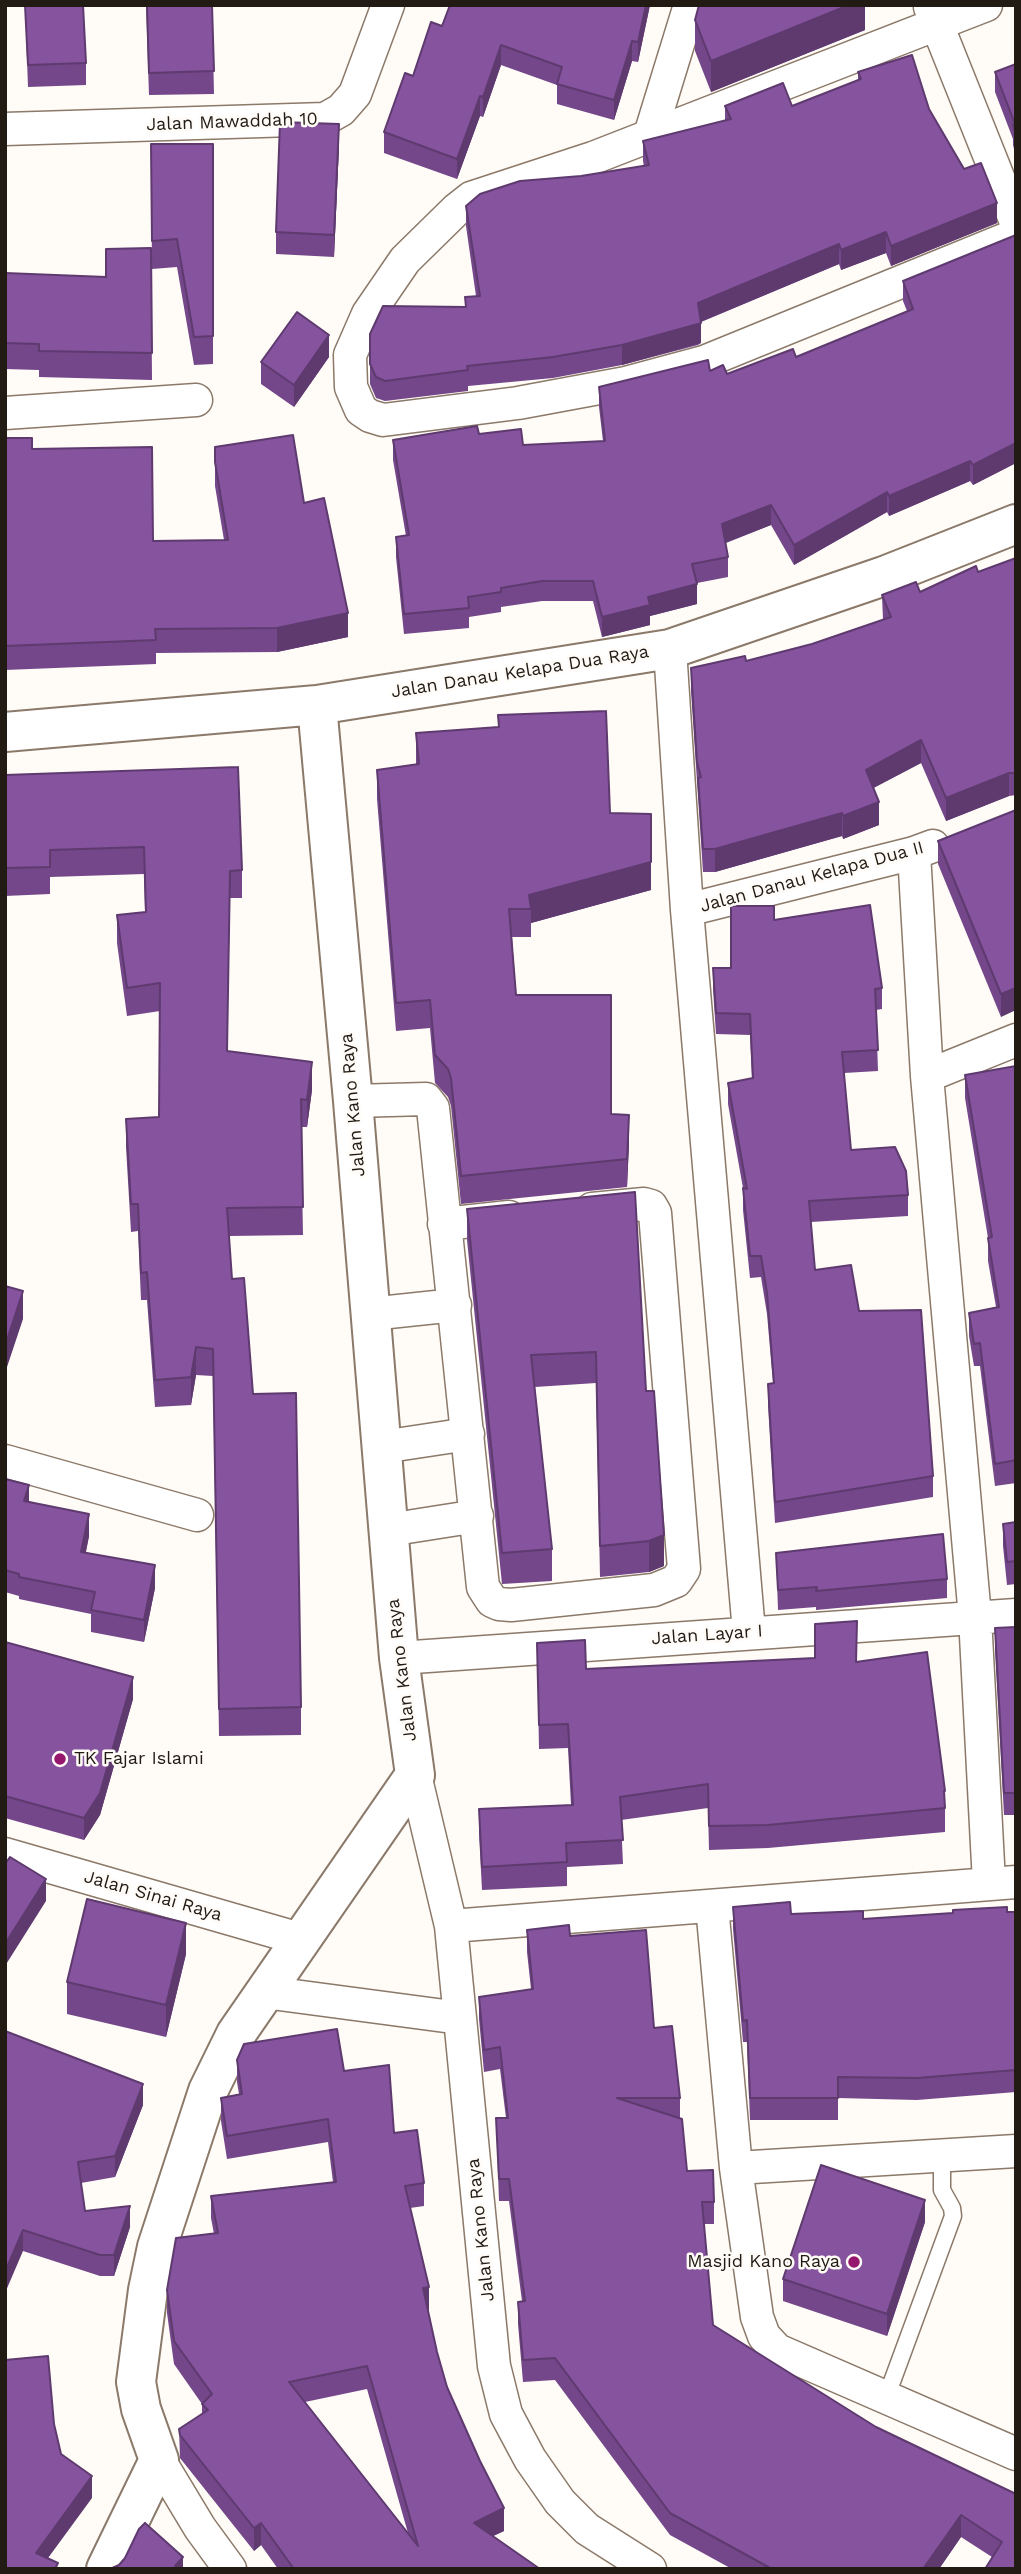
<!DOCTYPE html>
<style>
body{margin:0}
#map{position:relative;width:1021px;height:2574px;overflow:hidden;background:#fffbf7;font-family:"Work Sans",sans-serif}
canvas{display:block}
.frame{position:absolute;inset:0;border:7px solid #221b14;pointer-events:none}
</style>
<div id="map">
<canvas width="1021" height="2574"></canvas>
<div class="frame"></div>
</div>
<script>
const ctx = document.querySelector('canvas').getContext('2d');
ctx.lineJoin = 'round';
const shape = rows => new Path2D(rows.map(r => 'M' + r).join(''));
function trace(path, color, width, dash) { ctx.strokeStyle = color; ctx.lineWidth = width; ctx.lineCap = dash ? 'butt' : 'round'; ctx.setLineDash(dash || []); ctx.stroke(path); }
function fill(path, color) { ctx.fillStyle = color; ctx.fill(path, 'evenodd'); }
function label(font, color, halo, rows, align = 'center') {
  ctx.font = font + ' "Work Sans",sans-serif'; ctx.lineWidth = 5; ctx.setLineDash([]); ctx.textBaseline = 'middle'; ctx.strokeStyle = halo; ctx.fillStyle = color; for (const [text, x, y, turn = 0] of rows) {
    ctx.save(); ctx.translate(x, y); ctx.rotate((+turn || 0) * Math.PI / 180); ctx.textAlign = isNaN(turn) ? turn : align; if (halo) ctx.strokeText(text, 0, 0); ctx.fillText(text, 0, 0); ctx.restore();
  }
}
const lane = shape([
 [886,2398,953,2216,952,2208,942,2190,942,2156]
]);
const street = shape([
 [986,5,593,158,471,198,457,209,405,260,368,314,350,355,351,387,361,410,370,416,383,420,518,403,626,383,704,362,1016,235],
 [930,7,1016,222],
 [5,129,325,119,341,110,355,94,388,5],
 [650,135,690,5],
 [5,413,196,400],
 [670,649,687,910,749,1632],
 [914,853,927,1076,975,1617,989,1883],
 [687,910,914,853,933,846],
 [927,1076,1016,1040],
 [353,1101,426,1099,433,1108,483,1587,492,1601,499,1604,511,1605,654,1590,676,1581,684,1569,655,1213,651,1206,644,1204,592,1209],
 [444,1224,509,1217],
 [370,1314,455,1305],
 [382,1447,468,1434],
 [5,1461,197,1515],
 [388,1530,477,1516],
 [399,1658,1016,1615],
 [415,1775,451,1926,494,2366,506,2414,530,2459,560,2502,587,2529,650,2569],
 [5,1854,300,1939],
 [712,1906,736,2168,757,2317,764,2336,777,2350,1016,2454],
 [451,1926,1016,1882],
 [264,1992,460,2018],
 [736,2168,1016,2151],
 [159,2460,200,2528,230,2569]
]);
const secondary = shape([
 [5,732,317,705,670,649,884,576,1016,524],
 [106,2569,159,2460,141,2409,136,2382,148,2290,157,2247,208,2091,236,2034,415,1775,399,1658,353,1101,317,705]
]);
trace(lane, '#8b7969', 19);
trace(street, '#8b7969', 35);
trace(secondary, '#8b7969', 42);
trace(lane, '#fff', 16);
trace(street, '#fff', 32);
trace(secondary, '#fff', 38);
fill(shape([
 [25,5,86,63,86,85,28,87],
 [146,5,212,5,214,94,149,95],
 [650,5,638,62,632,61,614,120,557,104,557,85,501,65,483,117,480,116,457,179,384,153,384,132,413,76,442,26],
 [865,5,865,30,711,92,695,51,695,20],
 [1016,64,1016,172,1015,153,1013,145,1013,139,995,92,995,72],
 [858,72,929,109,997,223,891,266,886,253,841,270,839,264,701,322,701,343,698,345,622,365,553,378,468,386,468,391,385,401,376,398,370,384,370,334,465,307,465,297,476,296,466,226,466,206,581,176,644,166,643,161,643,141,725,121,725,106,792,106,858,80],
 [151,144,213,144,213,364,194,365,177,267,152,269],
 [339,146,334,257,276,254,276,232],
 [1016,235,1016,463,973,485,970,481,889,516,887,512,794,565,771,525,726,543,728,557,728,577,697,583,697,604,650,616,650,625,602,637,593,601,542,601,501,607,501,612,469,617,469,628,404,634,396,557,396,537,406,536,393,460,393,440,479,434,523,445,603,441,599,407,599,387,710,371,727,374,796,357,907,311,903,301,903,281],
 [151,248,152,380,39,377,39,370,5,369,5,273,106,277],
 [329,357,294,407,261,384,261,362],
 [5,438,32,449,153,541,224,540,215,486,215,447,304,503,348,637,277,652,156,653,156,664,5,670],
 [1016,558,1016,795,1009,796,946,821,921,763,873,788,879,825,843,839,842,836,715,872,703,872,691,691,691,668,746,661,812,644,883,620,882,595,920,592],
 [416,733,610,813,651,890,531,923,531,937,512,937,516,995,611,1114,629,1143,627,1187,461,1204,451,1106,448,1097,435,1083,430,1028,396,1031,377,799,377,770,416,764],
 [5,775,242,870,242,898,230,898,227,1051,312,1090,307,1127,301,1127,303,1235,229,1236,232,1279,253,1394,301,1707,301,1735,219,1736,213,1376,196,1375,191,1405,155,1407,147,1300,141,1300,138,1231,131,1232,126,1147,126,1119,159,1117,160,1011,127,1016,117,943,117,915,145,912,144,874,50,877,50,894,5,896],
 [1016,810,1001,1017,938,864,938,841],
 [774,920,882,988,882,1009,876,1010,878,1071,844,1073,851,1150,908,1195,908,1216,811,1222,815,1270,859,1311,933,1476,933,1497,775,1523,768,1405,768,1384,773,1383,767,1314,761,1277,750,1278,743,1210,743,1188,728,1104,728,1083,752,1079,750,1035,716,1034,713,989,713,968,731,968],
 [1016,1066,1016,1483,995,1486,980,1366,974,1366,969,1336,969,1313,996,1307,988,1261,988,1238,965,1098,965,1075],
 [467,1209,646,1391,664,1566,649,1572,600,1577,596,1383,535,1387,552,1549,552,1581,502,1584,467,1240],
 [5,1479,29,1501,89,1536,86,1552,155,1588,144,1642,91,1632,91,1614,19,1599,19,1596,5,1592],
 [1016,1522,1016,1584,1007,1585,1003,1546,1003,1524],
 [776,1553,947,1579,947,1598,816,1610,816,1607,778,1610],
 [1016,1627,1016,1815,1004,1815,995,1650,995,1628],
 [5,1642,133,1699,100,1815,84,1840,5,1818],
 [537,1643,586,1669,857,1661,945,1791,945,1832,768,1848,709,1850,708,1808,621,1820,623,1864,567,1867,567,1886,482,1890,479,1833,479,1809,571,1805,568,1748,539,1749],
 [733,1907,791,1914,863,1919,1016,1912,1016,2092,917,2100,838,2098,838,2120,750,2120,747,2042,743,2042,733,1929],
 [527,1930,570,1936,654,2028,680,2098,680,2118,687,2171,714,2202,714,2224,704,2224,713,2325,876,2427,1016,2494,1016,2569,992,2557,961,2537,939,2569,732,2569,670,2535,555,2380,523,2382,518,2324,518,2302,522,2301,509,2201,499,2201,496,2118,506,2118,500,2069,484,2072,479,2019,479,1997,531,1989,527,1952],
 [186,1954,166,2037,67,2014,67,1982],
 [5,2031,143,2105,115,2177,81,2183,85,2211,130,2227,114,2276,100,2276,23,2251],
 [237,2060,344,2071,394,2133,424,2183,424,2206,410,2208,429,2310,428,2310,437,2352,447,2387,504,2531,493,2536,540,2569,278,2569,261,2545,254,2551,180,2458,179,2429,202,2414,202,2404,174,2364,167,2313,167,2290,214,2234,211,2218,211,2196,333,2182,328,2142,227,2159,221,2121,221,2098,239,2094,237,2082],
 [367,2389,408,2533,305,2402],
 [925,2222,887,2336,783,2301,783,2279]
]), '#734789');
fill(shape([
 [646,5,650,5,638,62,638,42],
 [849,5,865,5,865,30,711,92,711,61],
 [632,41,632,61,614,120,614,100],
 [501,45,501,65,483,117,483,97],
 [480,96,480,116,457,179,457,159],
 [339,124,339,146,334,257,334,235],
 [997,203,997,223,891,266,891,246],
 [886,232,886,253,841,270,841,250],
 [839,244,839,264,698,323,698,303],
 [701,323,701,343,622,365,622,345],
 [329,335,329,357,294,407,294,385],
 [1016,443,1016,463,973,485,973,465],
 [970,461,970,481,889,516,889,496],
 [887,492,887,512,794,565,794,545],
 [771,505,771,525,722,544,722,524],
 [697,584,697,604,650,616,650,625,602,637,602,617,648,597],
 [348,613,348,637,277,652,277,628],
 [921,740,921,763,866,792,866,770],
 [1009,773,1009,796,946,821,946,798],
 [879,802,879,825,843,839,843,816],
 [842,813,842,836,715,872,715,849],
 [651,814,651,890,531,923,531,909,529,895],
 [1016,988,1016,1010,1001,1017,1001,994],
 [312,1062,312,1090,307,1127,307,1100],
 [629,1115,629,1143,627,1187,627,1159],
 [23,1291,23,1319,5,1373,5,1346],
 [196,1347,196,1375,191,1405,191,1377],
 [29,1485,29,1507,24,1501],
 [89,1514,89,1536,81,1574,81,1552],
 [664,1535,664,1566,649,1572,649,1541],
 [155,1565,155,1588,144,1642,144,1620],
 [133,1677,133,1699,100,1815,84,1840,84,1818],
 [46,1879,46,1901,5,1966,5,1944],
 [186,1923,186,1954,166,2037,166,2005],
 [143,2084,143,2105,115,2177,115,2156],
 [925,2200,925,2222,887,2336,887,2314],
 [130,2206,130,2227,114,2276,114,2255],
 [23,2230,23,2251,5,2293,5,2272],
 [429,2287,429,2310,423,2311,423,2288],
 [92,2476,92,2498,40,2569,36,2553],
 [504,2508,504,2531,474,2545,474,2523],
 [961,2515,961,2537,939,2569,923,2569],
 [261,2523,261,2545,254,2551,254,2528],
 [183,2557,183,2569,175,2569,175,2566]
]), '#5e3a6f');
const building = shape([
 [25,5,83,5,86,63,28,65,25,5],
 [147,5,212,5,214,71,149,73,147,5],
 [450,5,646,5,638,42,632,41,614,100,557,84,562,67,501,45,483,97,480,96,457,159,384,132,405,73,413,76,431,22,442,26,450,5],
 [699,5,849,5,711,61,695,20,699,5],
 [912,55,929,109,964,169,981,163,997,203,891,246,886,232,841,250,839,244,698,303,701,323,698,324,622,345,553,357,467,366,468,370,385,381,376,377,370,364,370,334,383,306,466,307,465,297,480,296,466,206,480,194,520,181,581,176,649,165,643,141,731,119,725,106,783,83,792,106,861,79,858,72,912,55],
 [1016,64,1016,134,1013,125,1015,124,995,72,1016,64],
 [280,122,339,124,334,235,276,232,280,122],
 [151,144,213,144,213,336,194,337,177,239,152,241,151,144],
 [1016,235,1016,443,973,465,970,461,889,496,887,492,794,545,771,505,722,524,728,557,692,564,697,584,648,597,650,605,602,617,593,581,542,581,501,588,501,592,468,597,469,608,404,614,396,537,409,535,393,440,477,426,479,434,521,429,523,445,605,441,599,387,708,360,710,371,723,365,727,374,793,349,796,357,913,309,903,281,1016,235],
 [151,248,152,353,39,351,39,344,5,343,5,273,106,277,106,249,151,248],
 [297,312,329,335,294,385,261,362,297,312],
 [293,435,304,503,324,498,348,613,277,628,155,629,156,640,5,646,5,438,32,438,32,449,152,447,153,541,228,540,215,462,215,447,293,435],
 [1016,558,1016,773,1009,773,946,798,921,740,866,770,879,802,843,816,842,813,715,849,703,849,698,778,701,777,697,762,691,668,745,656,746,661,812,644,891,617,882,595,916,582,920,592,976,566,978,572,1016,558],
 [606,711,610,813,651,814,651,862,529,895,531,909,509,909,516,995,611,995,611,1114,629,1115,627,1159,461,1176,451,1078,448,1069,435,1055,430,1000,396,1003,377,770,419,764,416,733,499,727,498,715,606,711],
 [238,767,242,870,230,871,227,1051,312,1062,307,1100,301,1099,303,1207,227,1208,232,1279,244,1278,253,1394,296,1393,301,1707,219,1709,213,1349,196,1347,191,1377,155,1380,147,1272,141,1273,138,1204,131,1204,126,1119,159,1117,160,983,127,988,117,915,146,912,144,847,50,850,50,867,5,868,5,775,238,767],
 [1016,810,1016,988,1001,994,938,841,1016,810],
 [870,905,882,988,875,989,878,1050,842,1052,851,1150,895,1147,906,1171,908,1195,809,1201,815,1270,851,1265,859,1311,921,1310,933,1476,775,1502,768,1384,774,1383,767,1293,761,1256,750,1256,743,1188,747,1189,728,1083,753,1078,750,1014,716,1013,713,968,731,968,731,906,774,906,774,920,870,905],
 [1016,1066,1016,1460,995,1464,980,1343,974,1344,969,1313,999,1307,988,1238,992,1237,965,1075,1016,1066],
 [635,1192,646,1391,654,1391,664,1535,649,1541,600,1546,596,1352,531,1355,552,1549,502,1553,467,1209,635,1192],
 [5,1286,23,1291,5,1346,5,1286],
 [5,1479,29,1485,24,1501,89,1514,81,1552,155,1565,144,1620,91,1610,95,1592,19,1577,19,1574,5,1570,5,1479],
 [1016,1522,1016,1561,1007,1562,1003,1524,1016,1522],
 [943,1534,947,1579,816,1591,817,1587,778,1590,776,1553,943,1534],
 [857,1621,856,1662,927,1652,945,1791,944,1791,945,1808,768,1825,709,1826,708,1784,620,1797,623,1840,566,1843,567,1862,482,1867,479,1809,573,1805,568,1724,539,1725,537,1643,585,1640,586,1669,815,1658,815,1624,857,1621],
 [1016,1627,1016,1793,1004,1793,995,1628,1016,1627],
 [5,1642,133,1677,100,1793,84,1818,5,1796,5,1642],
 [10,1857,46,1879,5,1944,5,1864,10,1857],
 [87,1899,186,1923,166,2005,67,1982,87,1899],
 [790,1902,791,1914,863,1911,863,1919,953,1913,953,1910,1007,1907,1007,1912,1016,1912,1016,2070,917,2078,838,2077,838,2098,750,2098,747,2020,743,2021,733,1907,790,1902],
 [569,1925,570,1936,646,1930,654,2028,672,2026,680,2098,617,2098,682,2119,687,2171,713,2170,714,2202,702,2202,713,2325,876,2427,1016,2494,1016,2569,985,2569,1002,2542,961,2515,923,2569,772,2569,670,2513,555,2358,523,2360,518,2302,525,2301,509,2179,499,2179,496,2118,508,2118,500,2047,484,2050,479,1997,533,1989,527,1930,569,1925],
 [337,2029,344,2071,389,2065,394,2133,417,2130,424,2183,405,2186,429,2287,423,2288,437,2352,447,2387,480,2461,504,2508,474,2523,540,2569,294,2569,261,2523,254,2528,180,2435,179,2429,208,2410,202,2404,212,2394,174,2341,167,2290,176,2238,218,2233,211,2196,336,2182,328,2119,227,2136,221,2098,242,2094,237,2060,244,2044,337,2029],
 [367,2366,418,2546,289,2382,367,2366],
 [5,2031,143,2084,115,2156,78,2162,85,2211,130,2206,114,2255,100,2255,23,2230,5,2272,5,2031],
 [821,2165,925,2200,887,2314,783,2279,821,2165],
 [48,2356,54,2424,61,2454,92,2476,36,2553,58,2563,55,2569,5,2569,5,2360,48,2356],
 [145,2523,183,2557,175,2566,179,2569,110,2569,119,2565,125,2558,139,2529,145,2523]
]);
fill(building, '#86539f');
trace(building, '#5e3a6f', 2);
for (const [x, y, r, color] of [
 [60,1759,7,"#98176e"],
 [854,2262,7,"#98176e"]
]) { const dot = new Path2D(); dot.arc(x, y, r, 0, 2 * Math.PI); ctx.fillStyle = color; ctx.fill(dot); trace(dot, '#fffbf7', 2.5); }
label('18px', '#221b14', '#fffbf7', [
 ["Jalan Mawaddah 10",232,122,-2],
 ["Jalan Danau Kelapa Dua Raya",520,672,-9],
 ["Jalan Danau Kelapa Dua II",812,877,-15],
 ["Jalan Kano Raya",353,1105,-95],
 ["Jalan Layar I",707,1635,-4],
 ["Jalan Kano Raya",402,1670,-97],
 ["Jalan Sinai Raya",153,1896,16],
 ["Jalan Kano Raya",481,2230,-96]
]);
label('18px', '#221b14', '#fffbf7', [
 ["TK Fajar Islami",74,1759],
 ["Masjid Kano Raya",840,2262,"right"]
], 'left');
</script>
